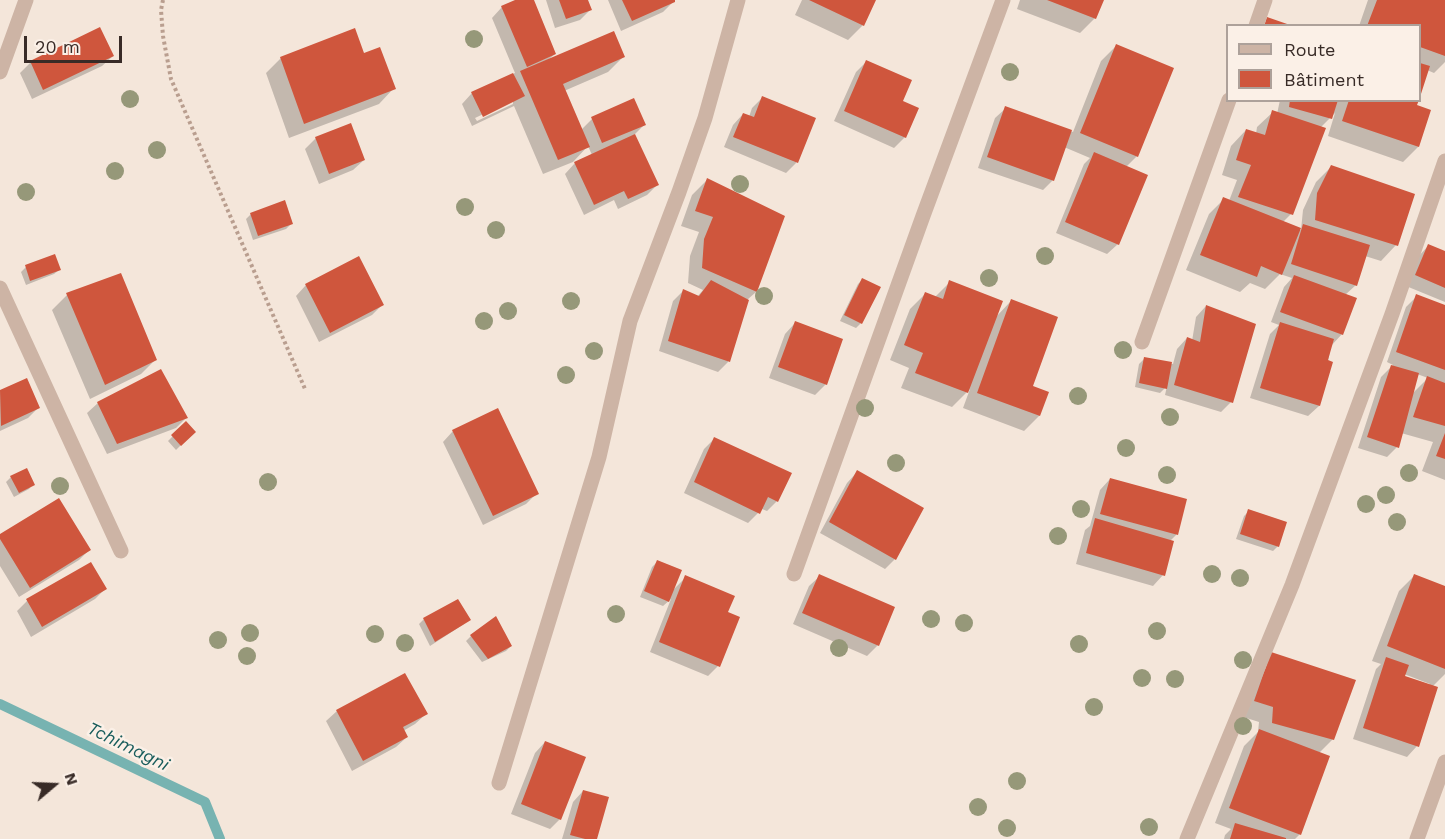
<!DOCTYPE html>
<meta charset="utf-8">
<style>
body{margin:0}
#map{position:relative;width:1445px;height:839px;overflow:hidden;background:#f4e6da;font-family:"Work Sans",sans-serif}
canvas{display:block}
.legend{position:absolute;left:1226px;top:24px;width:195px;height:78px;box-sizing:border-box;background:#fbf0e7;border:2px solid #ada19a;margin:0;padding:8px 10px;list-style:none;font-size:18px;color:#382b27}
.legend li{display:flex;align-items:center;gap:12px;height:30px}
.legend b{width:30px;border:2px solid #ada19a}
.north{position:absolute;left:24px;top:755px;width:60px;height:60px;-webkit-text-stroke:4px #fbf0e7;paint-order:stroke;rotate:71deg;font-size:16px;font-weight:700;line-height:24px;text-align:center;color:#382b27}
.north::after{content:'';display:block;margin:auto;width:21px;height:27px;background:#382b27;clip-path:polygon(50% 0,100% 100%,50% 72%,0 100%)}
.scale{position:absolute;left:24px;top:36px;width:98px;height:27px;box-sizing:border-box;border:3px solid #382b27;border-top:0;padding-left:8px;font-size:18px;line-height:21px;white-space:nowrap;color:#382b27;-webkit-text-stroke:4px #fbf0e7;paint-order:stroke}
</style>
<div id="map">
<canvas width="1445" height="839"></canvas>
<ul class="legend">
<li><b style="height:8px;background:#cdb4a5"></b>Route</li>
<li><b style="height:16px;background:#cf563d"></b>Bâtiment</li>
</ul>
<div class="north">N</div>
<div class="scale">20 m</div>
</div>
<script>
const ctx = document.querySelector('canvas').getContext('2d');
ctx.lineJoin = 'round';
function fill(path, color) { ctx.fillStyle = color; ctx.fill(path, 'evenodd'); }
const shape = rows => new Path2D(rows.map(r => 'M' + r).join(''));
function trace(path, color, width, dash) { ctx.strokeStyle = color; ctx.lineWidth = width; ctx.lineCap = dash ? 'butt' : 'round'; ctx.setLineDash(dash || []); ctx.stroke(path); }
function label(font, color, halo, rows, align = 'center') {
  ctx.font = font + ' "Work Sans",sans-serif'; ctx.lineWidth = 5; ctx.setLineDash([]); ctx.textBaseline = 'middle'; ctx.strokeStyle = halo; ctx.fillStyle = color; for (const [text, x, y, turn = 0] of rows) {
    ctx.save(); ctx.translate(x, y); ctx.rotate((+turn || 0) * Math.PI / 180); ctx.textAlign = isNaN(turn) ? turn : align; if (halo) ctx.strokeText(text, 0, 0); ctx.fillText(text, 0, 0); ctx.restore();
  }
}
fill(shape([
 [519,0,532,0,555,54,548,60,623,57,608,72,564,91,581,130,592,119,644,125,634,135,657,185,647,195,618,209,614,200,584,215,565,174,575,163,592,155,588,146,573,162,543,174,514,106,472,126,462,104,472,93,515,73,492,18,502,7],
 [513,100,513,104,477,121,475,118],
 [546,0,587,0,590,10,580,20,555,28],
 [608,0,673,0,674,1,663,12,621,31],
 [802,0,875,0,863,25,848,40,795,15],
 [1020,0,1102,0,1095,18,1080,33,1017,9],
 [1368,0,1445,0,1445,62,1434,73,1427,70,1420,93,1420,26,1359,26],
 [100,29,113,56,102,66,32,99,20,73,30,63],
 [1116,46,1137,156,1126,167,1118,244,1107,254,1056,233,1084,164,1090,158,1064,147,1053,180,1043,190,978,168,995,118,1006,108,1073,132,1101,61],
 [364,55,394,88,379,104,289,138,266,73,281,58],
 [866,62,901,102,905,137,894,148,834,121,856,72],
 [763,97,814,119,796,163,786,173,724,147,733,125,743,114,749,117,752,108],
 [1280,100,1417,100,1415,106,1418,147,1403,162,1328,136,1335,113,1320,128,1291,214,1283,222,1301,230,1303,210,1316,182,1331,167,1413,195,1396,245,1381,261,1365,256,1356,285,1345,295,1342,334,1331,346,1319,406,1308,416,1250,398,1270,334,1279,325,1271,322,1284,287,1292,278,1280,274,1265,289,1250,283,1240,292,1186,270,1209,214,1224,199,1229,201,1237,180,1222,175,1231,146,1246,130,1256,134,1257,127,1273,112,1277,114],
 [316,138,364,160,353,170,319,184,305,149],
 [707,180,783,217,756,292,747,300,728,362,718,372,659,351,673,301,683,291,697,297,703,290,688,283,690,256,699,232,681,226,692,195],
 [251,214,291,224,286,229,253,240,246,219],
 [1428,246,1445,253,1445,302,1406,286,1418,257],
 [26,267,59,270,54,274,26,285,21,272],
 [120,275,156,359,141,374,90,399,52,310,67,295],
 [863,279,861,323,856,328,840,321,858,284],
 [950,282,995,318,1011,301,1031,386,1047,393,1039,416,1024,431,963,408,970,389,952,407,901,388,909,368,890,360,910,309,925,294,934,298],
 [306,285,382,305,372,315,319,342,296,296],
 [1417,296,1445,306,1445,480,1422,471,1433,442,1401,433,1397,447,1387,457,1358,448,1381,377,1393,365,1387,362,1406,307],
 [1417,374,1428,378,1412,394],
 [1206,306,1231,402,1221,412,1165,395,1167,386,1160,393,1135,387,1139,364,1144,359,1173,364,1177,349,1187,338,1192,341,1196,317],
 [795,323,826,384,815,395,769,378,785,334],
 [26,380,38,408,28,418,0,431,0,391],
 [98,403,186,418,176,428,107,454,87,413],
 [186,423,194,432,176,450,168,441],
 [453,431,537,493,526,504,483,525,443,442],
 [715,438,777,501,767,511,762,509,748,523,684,493,704,449],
 [857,472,895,559,885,569,820,533,847,483],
 [11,477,33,484,29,489,14,497,6,482],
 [1110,479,1185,500,1176,535,1170,541,1163,575,1153,586,1076,564,1085,530,1090,526,1100,490],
 [1249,511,1278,546,1273,551,1236,539,1244,516],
 [0,535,89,550,79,560,19,597,0,566],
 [657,562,673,590,686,577,726,613,718,666,708,676,650,652,671,599,663,606,640,597,652,567],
 [820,576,878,645,867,656,793,624,809,586],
 [1414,576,1445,587,1445,674,1432,687,1417,746,1407,757,1353,739,1376,669,1381,664,1372,661,1399,591],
 [1404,674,1430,684,1429,686,1403,677],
 [105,589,95,599,31,637,17,611,27,601],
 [424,619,464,624,430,646,419,624],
 [471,636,511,646,506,651,482,662,466,641],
 [1256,669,1354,681,1333,739,1319,753,1300,834,1295,839,1224,839,1225,835,1231,829,1215,823,1244,746,1258,732,1259,722,1240,716],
 [337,711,426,714,415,724,403,731,407,737,396,747,352,771,326,721],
 [545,742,560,819,550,829,511,814,535,753],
 [583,791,595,839,562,839,573,802]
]), '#0003');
trace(shape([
 [0,704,205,802,220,839]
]), '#77b3b1', 10);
fill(shape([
 [515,0,534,0,556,54,527,67,501,6],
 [559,0,588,0,592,10,566,19],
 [622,0,675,0,675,2,632,21],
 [809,0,876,0,864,26],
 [1047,0,1104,0,1096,19],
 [1377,0,1445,0,1445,56,1420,47,1420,26,1367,26],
 [1267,17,1290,25,1290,26,1264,26],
 [100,27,114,56,43,90,30,61],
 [355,28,364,53,380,47,396,89,304,124,280,57],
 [614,31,625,57,563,84,590,147,558,160,520,71],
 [1116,44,1174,68,1138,157,1080,133],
 [866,60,912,80,903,101,919,108,906,138,844,111],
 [1420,63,1430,66,1420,97],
 [513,73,525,96,483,117,471,92],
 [762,96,816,118,798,163,733,137,743,113,754,117],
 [634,98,646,125,602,143,591,117],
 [1290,100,1338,100,1332,119,1289,107],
 [1349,100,1419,100,1417,105,1431,110,1419,147,1342,121],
 [1005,106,1072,130,1054,181,987,157],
 [1272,110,1326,128,1293,215,1238,197,1251,165,1236,160,1246,129,1265,135],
 [351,123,365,160,329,174,315,137],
 [635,134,659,185,628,199,624,191,594,205,574,162],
 [1094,152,1148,175,1119,245,1065,222],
 [1331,165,1415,194,1398,246,1315,220,1317,193],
 [707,178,785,216,757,292,702,268,704,239,713,217,695,211],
 [1223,197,1301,228,1282,275,1261,266,1257,277,1200,255],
 [285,200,293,224,258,236,250,213],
 [1303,224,1370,245,1357,286,1291,264],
 [1428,244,1445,251,1445,288,1415,275],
 [55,254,61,270,30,281,25,265],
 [359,256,384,305,330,333,305,284],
 [121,273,157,360,105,385,66,293],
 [1294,275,1357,298,1343,335,1280,312],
 [862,278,881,287,862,324,844,315],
 [711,280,749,300,730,362,668,341,683,289,699,296],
 [949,280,1003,301,968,393,915,373,923,353,904,345,925,292,943,299],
 [1416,294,1445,305,1445,370,1396,352],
 [1011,299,1058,317,1033,386,1049,392,1040,416,977,393],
 [1206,305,1256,324,1233,403,1174,385,1187,337,1200,342],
 [795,321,843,339,827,385,778,367],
 [1280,322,1334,339,1328,360,1333,362,1320,406,1260,388],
 [1144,357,1172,362,1167,389,1139,383],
 [1391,365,1419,373,1399,448,1367,437],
 [161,369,188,418,117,444,97,402],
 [1427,376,1445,383,1445,426,1413,417],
 [27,378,40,408,1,426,0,390],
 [498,408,539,494,493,516,452,430],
 [186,421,196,432,181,446,171,435],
 [1445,433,1445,459,1436,456],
 [714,437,792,473,778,502,768,497,760,514,694,482],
 [27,468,35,485,19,493,10,476],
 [857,470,924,508,896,560,829,522],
 [1110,478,1187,499,1178,535,1100,514],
 [59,498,91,550,30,588,0,539,0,534],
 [1248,509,1287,522,1279,547,1240,534],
 [1095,518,1174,541,1165,576,1086,553],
 [657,560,682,570,669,602,644,591],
 [91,562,107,589,42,627,26,599],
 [819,574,895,607,879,646,802,613],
 [1414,574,1445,586,1445,669,1387,646],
 [685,575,735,596,728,612,740,617,720,667,659,642],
 [458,599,471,620,435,642,423,618],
 [496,616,512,646,488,659,470,635],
 [1271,652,1356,680,1334,740,1272,723,1273,707,1254,701],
 [1386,657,1409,665,1405,676,1438,687,1419,747,1363,728],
 [405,673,428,714,403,727,408,737,363,761,336,710],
 [1259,729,1330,756,1301,835,1229,808],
 [545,741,586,757,561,820,521,804],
 [583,790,609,797,597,839,585,839,570,835],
 [1235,823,1286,838,1286,839,1230,839]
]), '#cf563d');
trace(shape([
 [163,0,161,10,163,36,171,79,305,389]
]), '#b99e8f', 4, [3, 3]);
trace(shape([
 [1256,26,1265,0],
 [0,72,26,0],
 [0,288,121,551],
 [1142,342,1229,100],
 [794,574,923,216,1003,0],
 [499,783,599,457,630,321,679,192,705,118,738,0],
 [1187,839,1292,585,1392,314,1445,161],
 [1417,839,1445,762]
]), '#cdb4a5', 15);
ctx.fillStyle = '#969879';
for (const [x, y] of [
 [474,39],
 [1010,72],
 [130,99],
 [157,150],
 [115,171],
 [740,184],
 [26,192],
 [465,207],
 [496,230],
 [1045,256],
 [989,278],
 [764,296],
 [571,301],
 [508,311],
 [484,321],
 [1123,350],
 [594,351],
 [566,375],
 [1078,396],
 [865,408],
 [1170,417],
 [1126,448],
 [896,463],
 [1409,473],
 [1167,475],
 [268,482],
 [60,486],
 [1386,495],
 [1366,504],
 [1081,509],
 [1397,522],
 [1058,536],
 [1212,574],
 [1240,578],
 [616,614],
 [931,619],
 [964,623],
 [1157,631],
 [250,633],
 [375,634],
 [218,640],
 [405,643],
 [1079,644],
 [839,648],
 [247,656],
 [1243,660],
 [1142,678],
 [1175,679],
 [1094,707],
 [1243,726],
 [1017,781],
 [978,807],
 [1149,827],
 [1007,828]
]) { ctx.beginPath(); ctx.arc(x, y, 9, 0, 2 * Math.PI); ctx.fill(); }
label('italic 18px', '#195d5c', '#fbf0e7', [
 ["Tchimagni",128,747,26]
]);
</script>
